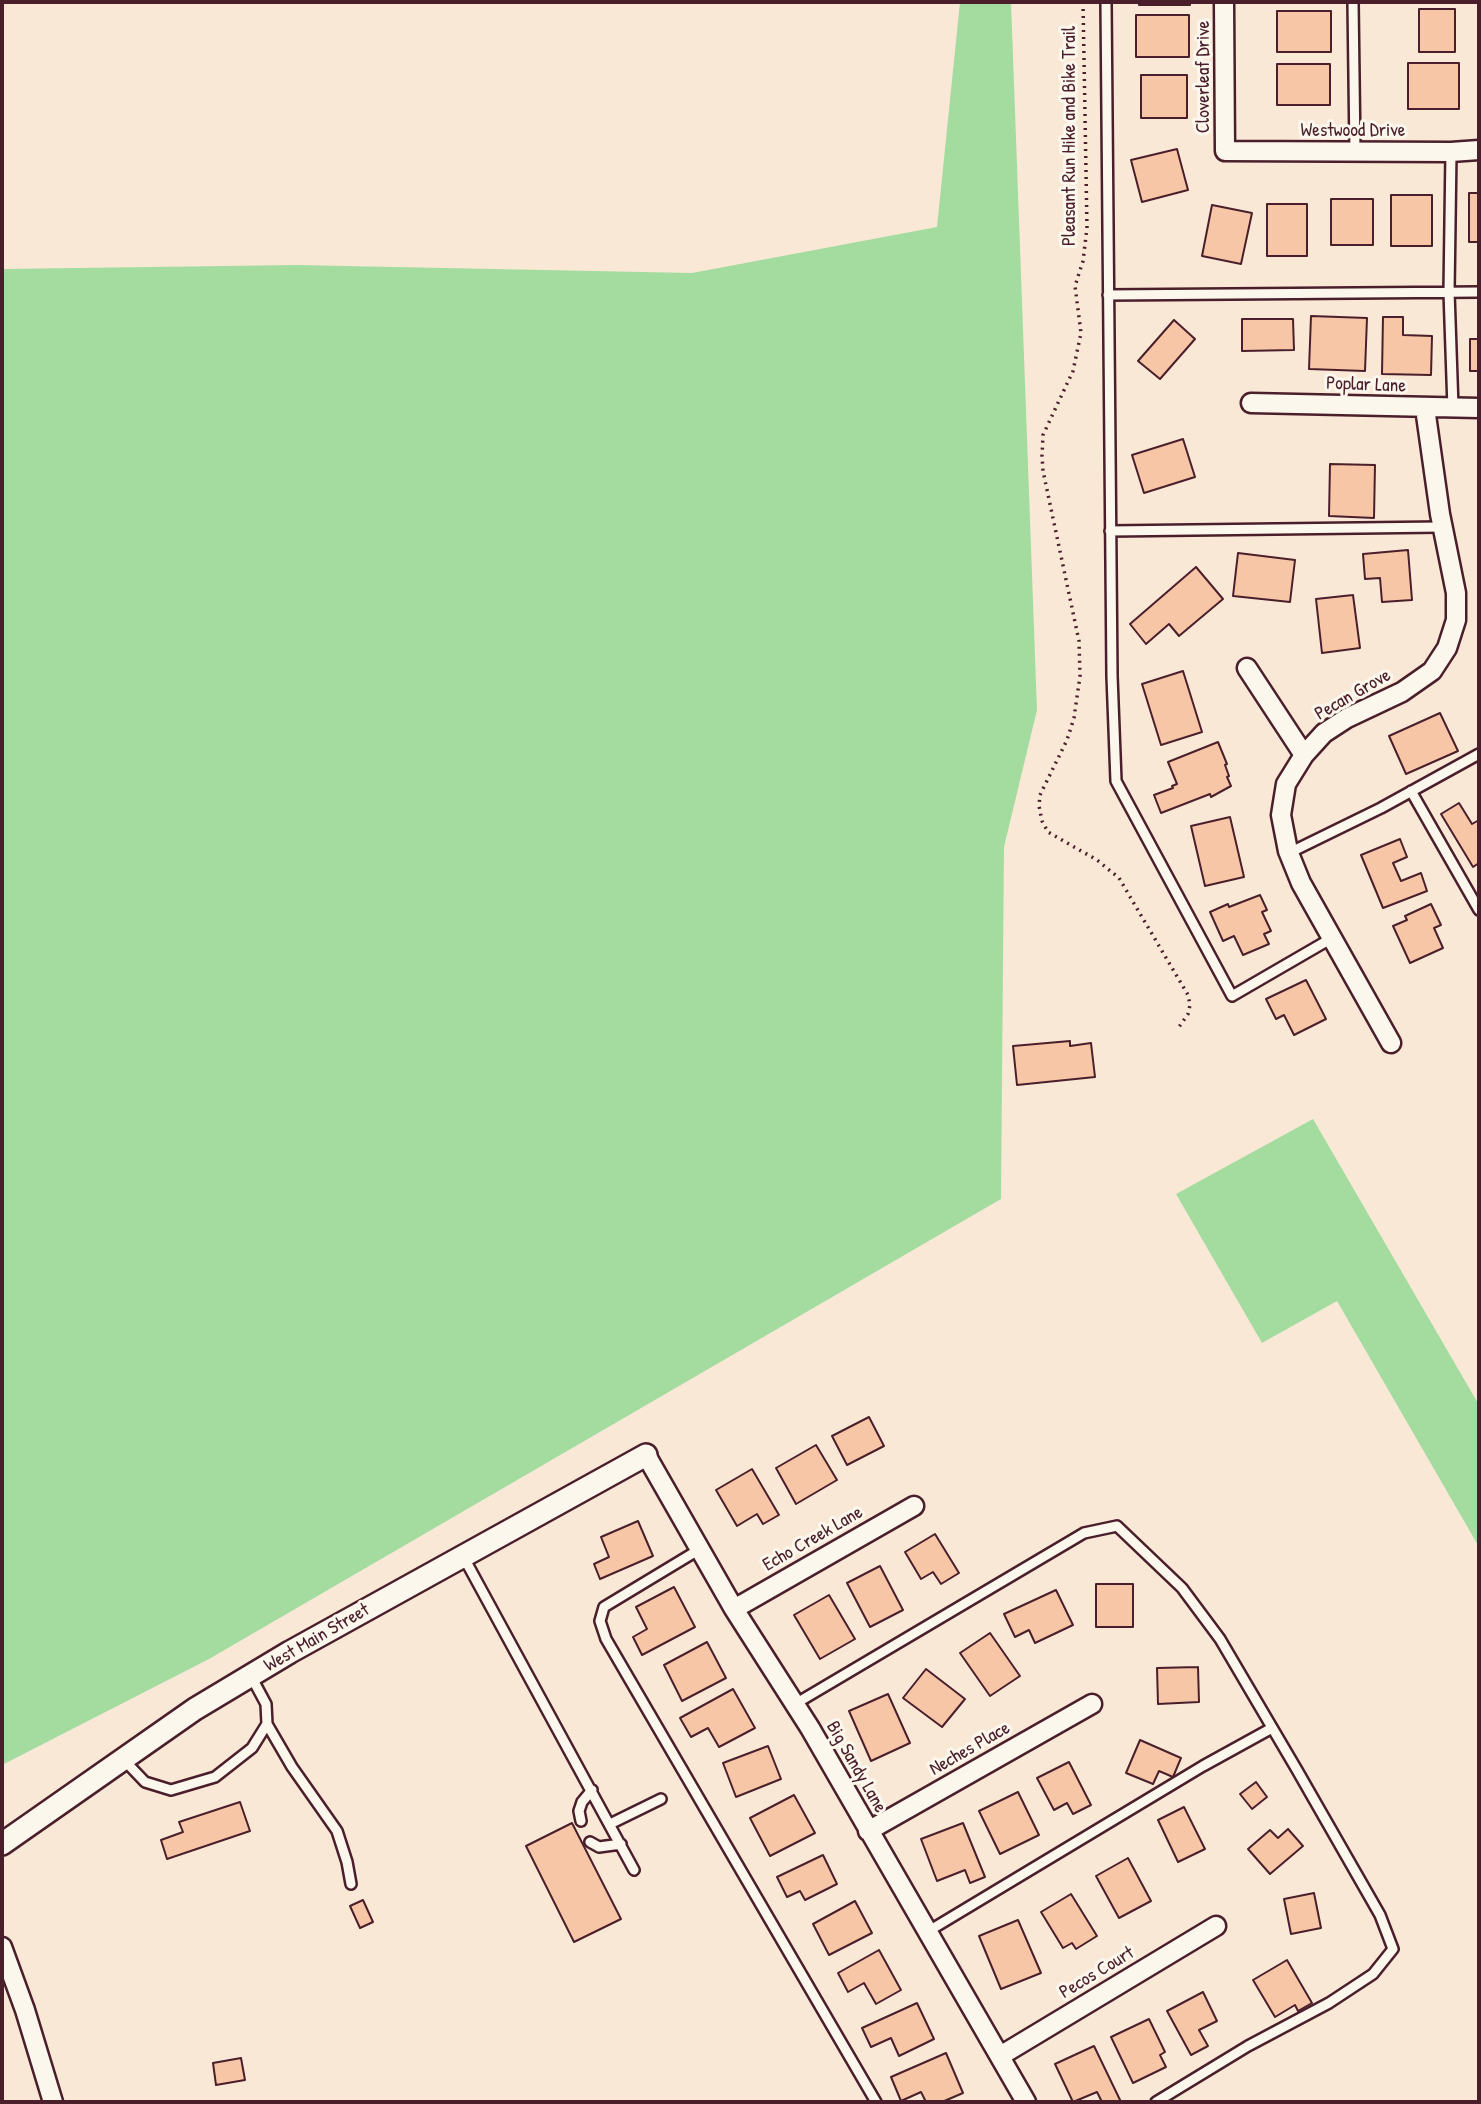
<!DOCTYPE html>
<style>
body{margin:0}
#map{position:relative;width:1481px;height:2104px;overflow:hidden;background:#fae8d7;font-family:"Patrick Hand",sans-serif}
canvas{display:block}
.frame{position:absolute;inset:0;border:4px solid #4a1f2b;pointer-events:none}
</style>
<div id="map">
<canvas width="1481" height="2104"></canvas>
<div class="frame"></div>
</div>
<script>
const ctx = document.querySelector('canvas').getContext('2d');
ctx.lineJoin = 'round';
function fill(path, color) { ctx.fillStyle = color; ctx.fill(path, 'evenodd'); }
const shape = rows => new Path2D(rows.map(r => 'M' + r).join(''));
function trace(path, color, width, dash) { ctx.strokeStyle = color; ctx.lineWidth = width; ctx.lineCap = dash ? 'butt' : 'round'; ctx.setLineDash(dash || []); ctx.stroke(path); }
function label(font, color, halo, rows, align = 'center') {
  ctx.font = font + ' "Patrick Hand",sans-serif'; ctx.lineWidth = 6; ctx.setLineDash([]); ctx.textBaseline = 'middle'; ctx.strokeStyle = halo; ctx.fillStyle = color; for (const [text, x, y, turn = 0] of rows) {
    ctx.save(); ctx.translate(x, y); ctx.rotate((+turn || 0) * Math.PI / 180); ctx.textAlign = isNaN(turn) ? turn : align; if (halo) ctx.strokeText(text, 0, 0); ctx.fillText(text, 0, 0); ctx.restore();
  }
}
fill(shape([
 [960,2,1011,2,1037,710,1004,847,1001,1199,209,1659,2,1765,2,269,297,265,692,273,937,227],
 [1313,1119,1479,1405,1479,1547,1337,1301,1262,1343,1176,1194]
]), '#a4dca0');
const building = shape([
 [1139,2,1190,2,1190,5,1139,5,1139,2],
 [1419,9,1455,9,1455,52,1419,52,1419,9],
 [1277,11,1331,11,1331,52,1277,52,1277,11],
 [1136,15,1189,15,1189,57,1136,57,1136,15],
 [1408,63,1459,63,1459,109,1408,109,1408,63],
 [1277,64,1330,64,1330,105,1277,105,1277,64],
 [1141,75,1187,75,1187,118,1141,118,1141,75],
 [1177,149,1188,190,1142,202,1131,160,1177,149],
 [1469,193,1479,193,1479,242,1469,242,1469,193],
 [1391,195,1432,195,1432,246,1391,246,1391,195],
 [1331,199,1373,199,1373,245,1331,245,1331,199],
 [1267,204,1307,204,1307,256,1267,256,1267,204],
 [1212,205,1252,213,1241,264,1202,256,1212,205],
 [1311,316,1367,318,1365,371,1309,369,1311,316],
 [1383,317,1403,317,1403,335,1432,336,1431,375,1382,374,1383,317],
 [1242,319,1293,319,1294,350,1242,351,1242,319],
 [1174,320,1195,339,1160,379,1138,361,1174,320],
 [1470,339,1479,339,1479,371,1470,371,1470,339],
 [1183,439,1195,477,1144,493,1132,455,1183,439],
 [1330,464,1375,465,1374,518,1329,516,1330,464],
 [1408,550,1412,600,1382,602,1380,578,1365,579,1363,554,1408,550],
 [1238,553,1295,560,1290,602,1233,596,1238,553],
 [1196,567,1223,599,1179,636,1169,624,1146,644,1130,624,1196,567],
 [1353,595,1360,648,1322,653,1316,599,1353,595],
 [1183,671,1202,732,1161,745,1142,684,1183,671],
 [1440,713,1458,751,1406,774,1389,736,1440,713],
 [1218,742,1227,764,1225,765,1229,776,1227,777,1231,786,1211,797,1210,794,1161,813,1154,795,1173,788,1172,786,1177,784,1168,762,1218,742],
 [1459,803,1472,824,1479,820,1479,863,1473,867,1441,814,1459,803],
 [1230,817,1244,877,1205,886,1191,826,1230,817],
 [1400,839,1407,857,1393,863,1401,881,1421,873,1427,891,1383,908,1361,855,1400,839],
 [1260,895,1267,910,1262,912,1271,931,1264,934,1269,944,1243,955,1234,936,1223,941,1210,912,1228,904,1229,907,1260,895],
 [1431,904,1441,925,1434,928,1443,948,1410,963,1393,926,1407,920,1405,916,1431,904],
 [1306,980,1326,1019,1294,1035,1284,1015,1276,1019,1266,999,1306,980],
 [1070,1041,1070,1046,1091,1043,1095,1077,1017,1085,1013,1046,1070,1041],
 [869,1417,884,1446,847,1465,832,1436,869,1417],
 [816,1445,837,1480,796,1504,776,1468,816,1445],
 [752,1469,779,1515,763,1524,757,1514,737,1526,716,1490,752,1469],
 [638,1521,653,1556,600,1579,594,1564,609,1557,601,1537,638,1521],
 [935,1534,959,1573,941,1584,933,1572,921,1579,905,1552,935,1534],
 [880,1566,903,1610,870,1627,847,1583,880,1566],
 [1096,1584,1133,1584,1133,1627,1096,1627,1096,1584],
 [674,1587,695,1627,642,1655,633,1637,647,1629,636,1607,674,1587],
 [1056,1590,1073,1625,1035,1643,1029,1630,1015,1637,1004,1614,1056,1590],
 [829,1595,855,1639,820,1659,794,1615,829,1595],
 [990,1633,1020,1676,990,1696,960,1653,990,1633],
 [707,1642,726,1678,682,1701,664,1665,707,1642],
 [1198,1667,1199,1702,1158,1704,1157,1668,1198,1667],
 [926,1669,965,1699,942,1727,903,1698,926,1669],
 [733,1689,755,1728,719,1747,708,1728,691,1737,680,1718,733,1689],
 [888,1694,910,1743,871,1761,849,1711,888,1694],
 [1140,1740,1181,1758,1173,1777,1159,1771,1153,1784,1126,1773,1140,1740],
 [768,1746,781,1779,736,1797,723,1763,768,1746],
 [1069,1762,1091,1805,1073,1814,1067,1803,1054,1810,1037,1778,1069,1762],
 [1256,1782,1267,1797,1252,1809,1240,1794,1256,1782],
 [1018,1792,1039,1835,1000,1854,979,1811,1018,1792],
 [794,1795,815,1833,770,1856,750,1818,794,1795],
 [240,1802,250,1831,167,1859,161,1840,183,1832,179,1822,240,1802],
 [1184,1807,1205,1849,1178,1862,1158,1820,1184,1807],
 [572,1823,621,1919,574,1942,526,1846,572,1823],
 [963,1823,985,1877,970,1883,965,1870,937,1881,921,1839,963,1823],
 [1288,1829,1303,1846,1270,1874,1248,1849,1270,1830,1278,1838,1288,1829],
 [823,1855,837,1884,805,1900,800,1891,787,1897,777,1877,823,1855],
 [1128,1858,1151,1901,1119,1918,1096,1876,1128,1858],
 [1314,1893,1321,1928,1291,1934,1284,1899,1314,1893],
 [1071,1894,1097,1936,1076,1949,1072,1943,1063,1948,1041,1912,1071,1894],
 [363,1900,373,1922,360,1928,350,1906,363,1900],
 [855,1901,872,1933,829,1955,813,1924,855,1901],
 [1018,1920,1041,1973,1001,1989,979,1936,1018,1920],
 [879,1950,901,1990,876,2004,864,1983,848,1992,838,1973,879,1950],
 [1287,1960,1312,2003,1298,2011,1295,2005,1275,2017,1253,1980,1287,1960],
 [1203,1992,1217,2021,1199,2030,1208,2046,1191,2055,1167,2011,1203,1992],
 [917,2003,934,2039,899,2056,891,2038,871,2047,862,2028,917,2003],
 [1149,2019,1165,2052,1160,2055,1166,2067,1133,2083,1111,2037,1149,2019],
 [1094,2046,1121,2102,1102,2102,1097,2092,1073,2102,1055,2064,1094,2046],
 [946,2053,963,2093,942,2102,926,2102,921,2092,901,2101,891,2077,946,2053],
 [241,2058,245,2080,216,2085,213,2063,241,2058]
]);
fill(building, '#f7c6a7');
trace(building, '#4a1f2b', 2);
const service = shape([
 [1106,2,1112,676,1116,781,1232,996,1332,938],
 [1353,2,1355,152],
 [1451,152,1449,292,1453,408],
 [1108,295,1479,292],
 [1110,531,1442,527],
 [1411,791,1479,910],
 [1289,853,1381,808,1479,754],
 [700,1549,604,1607,600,1621,606,1639,876,2102],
 [463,1556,634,1870],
 [795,1704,1084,1533,1117,1526,1182,1588,1220,1639,1297,1770,1380,1915,1393,1949,1373,1974,1329,2003,1248,2046,1156,2102],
 [267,1724,292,1767,337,1831,347,1862,351,1884],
 [124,1760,145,1782,171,1790,215,1777,252,1748,267,1724,266,1704,251,1676],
 [581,1821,579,1811,582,1802,592,1790],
 [610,1824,661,1799],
 [590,1842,599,1847,621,1844],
 [927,1932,1203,1766,1272,1728]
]);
const minor = shape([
 [1224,2,1225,151,1451,152,1479,150],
 [1251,403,1479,408],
 [1247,668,1304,755],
 [1391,1043,1301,883,1288,851,1281,815,1286,784,1304,755,1324,733,1347,718,1402,692,1432,671,1447,648,1456,620,1456,593,1440,514,1425,408],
 [646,1455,734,1609,810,1728,1026,2102],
 [734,1609,914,1506],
 [868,1831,1092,1704],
 [2,1947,25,2010,53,2102],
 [1000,2056,1216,1926]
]);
const tertiary = shape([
 [2,1844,195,1709,290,1652,646,1455]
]);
trace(service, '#4a1f2b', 14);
trace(minor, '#4a1f2b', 23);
trace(tertiary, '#4a1f2b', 26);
trace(shape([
 [1083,2,1087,228,1083,261,1075,286,1081,333,1073,371,1043,435,1042,456,1043,471,1079,641,1080,676,1074,718,1067,740,1040,795,1039,806,1042,821,1048,832,1097,860,1119,878,1188,995,1190,1005,1188,1014,1179,1027]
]), '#4a1f2b', 3.5, [2, 5]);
trace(service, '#fbf7ec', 9);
trace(minor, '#fbf7ec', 18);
trace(tertiary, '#fbf7ec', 21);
label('19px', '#4a1f2b', '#fbf7ec', [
 ["Cloverleaf Drive",1204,77,-90],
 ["Westwood Drive",1353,131],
 ["Pleasant Run Hike and Bike Trail",1070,136,-90],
 ["Poplar Lane",1366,385,2],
 ["Pecan Grove",1353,695,-30],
 ["Echo Creek Lane",813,1539,-30],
 ["West Main Street",317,1638,-30],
 ["Neches Place",970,1749,-30],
 ["Big Sandy Lane",856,1767,60],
 ["Pecos Court",1097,1973,-31]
]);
</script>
